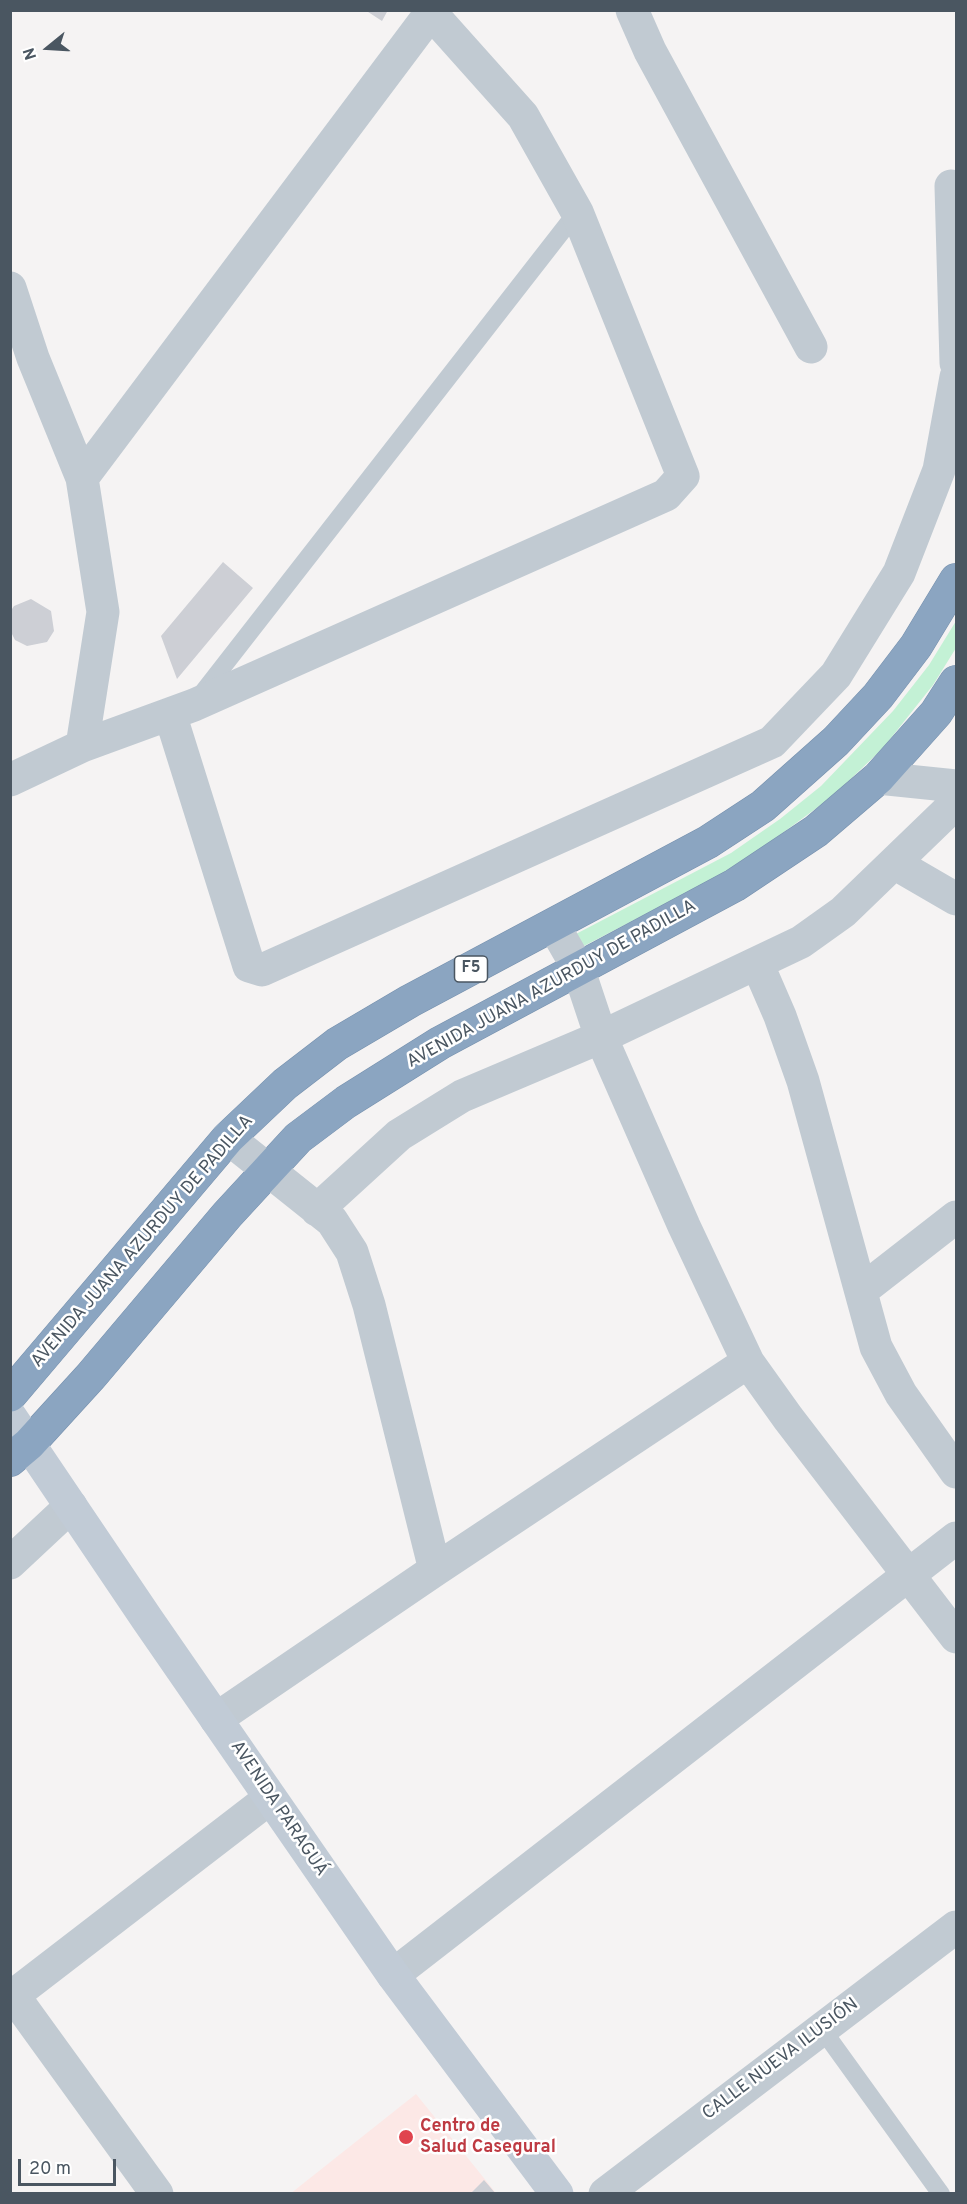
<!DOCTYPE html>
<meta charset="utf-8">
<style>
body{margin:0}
#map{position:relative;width:967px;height:2204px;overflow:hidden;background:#f5f3f3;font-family:Overpass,sans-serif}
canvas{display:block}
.frame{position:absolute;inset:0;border:12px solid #4a5661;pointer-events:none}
.north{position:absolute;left:18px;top:18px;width:60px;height:60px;-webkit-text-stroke:4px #fff;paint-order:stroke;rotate:252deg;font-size:16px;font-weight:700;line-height:24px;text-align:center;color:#4a5661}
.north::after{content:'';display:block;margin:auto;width:21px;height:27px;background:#4a5661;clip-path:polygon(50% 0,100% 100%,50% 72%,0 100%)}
.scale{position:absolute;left:18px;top:2159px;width:98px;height:27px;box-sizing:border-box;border:3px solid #4a5661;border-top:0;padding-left:8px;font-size:18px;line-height:21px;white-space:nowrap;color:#4a5661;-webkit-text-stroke:4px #fff;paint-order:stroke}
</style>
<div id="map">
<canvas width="967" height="2204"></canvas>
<div class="frame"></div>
<div class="north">N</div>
<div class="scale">20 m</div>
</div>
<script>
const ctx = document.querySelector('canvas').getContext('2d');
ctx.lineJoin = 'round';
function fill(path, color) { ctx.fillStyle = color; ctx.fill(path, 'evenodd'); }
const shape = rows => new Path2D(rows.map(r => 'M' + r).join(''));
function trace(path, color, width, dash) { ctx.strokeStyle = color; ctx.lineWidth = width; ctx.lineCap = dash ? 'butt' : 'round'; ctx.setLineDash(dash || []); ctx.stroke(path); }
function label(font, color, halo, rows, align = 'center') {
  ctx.font = font + ' Overpass,sans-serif'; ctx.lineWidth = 5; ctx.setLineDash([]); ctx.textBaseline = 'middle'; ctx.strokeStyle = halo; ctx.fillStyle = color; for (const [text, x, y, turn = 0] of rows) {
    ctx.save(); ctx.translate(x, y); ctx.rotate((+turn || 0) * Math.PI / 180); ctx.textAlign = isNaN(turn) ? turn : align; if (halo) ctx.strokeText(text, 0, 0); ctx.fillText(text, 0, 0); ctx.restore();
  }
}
fill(shape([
 [416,2094,496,2193,290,2194]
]), '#fce8e6');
fill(shape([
 [956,621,956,648,933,685,883,748,833,796,773,840,717,877,582,947,574,935,731,853,780,819,821,786,893,711,929,665]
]), '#c3f1d5');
fill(shape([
 [365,10,388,10,382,21],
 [223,562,253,588,177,679,161,636],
 [31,599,51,611,54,631,47,642,27,646,15,640,10,630,10,612,14,606],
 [484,2180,496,2194,470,2194]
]), '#cdcfd5');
const highway = shape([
 [10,1395,228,1138,285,1084,337,1044,410,1001,708,842,763,806,836,741,878,696,916,646,956,580],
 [10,1460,29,1444,91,1376,227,1215,298,1138,346,1102,440,1043,735,885,816,831,878,778,936,713,956,682]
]);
trace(highway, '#7690ad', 34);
trace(shape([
 [200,696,577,212],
 [822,2029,941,2194]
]), '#c1cad2', 18);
trace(shape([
 [632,10,650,51,811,347],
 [951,186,956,363],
 [10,288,33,358,82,478,103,612,82,746],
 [82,478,433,10],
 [170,714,249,966,262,970,772,742,836,675,899,573,939,470,956,377],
 [878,778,956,786],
 [10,780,82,746,194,705,666,495,683,476,577,212,523,116,431,13],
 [894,863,956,899],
 [554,926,578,968,601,1037,684,1226,748,1362,788,1418,956,1637],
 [757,963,780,1016,803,1081,876,1347,901,1394,956,1472],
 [228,1138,332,1221,352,1252,369,1305,435,1570],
 [317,1210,399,1135,462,1096,601,1037,801,942,843,912,956,803],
 [861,1291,956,1217],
 [10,1563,71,1506],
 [216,1719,435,1570,748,1362],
 [393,1975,956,1538],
 [13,1995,157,2194],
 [10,1998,270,1798],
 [605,2194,956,1927]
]), '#c1cad2', 33);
trace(shape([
 [10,1416,147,1619,393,1975,557,2194]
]), '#c1cbd6', 33);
trace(highway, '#8ba5c1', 33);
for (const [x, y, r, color] of [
 [406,2137,8,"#e0444e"]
]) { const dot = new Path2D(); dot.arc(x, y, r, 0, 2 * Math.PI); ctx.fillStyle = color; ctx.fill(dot); trace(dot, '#fff', 2); }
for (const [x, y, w] of [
 [471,969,33]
]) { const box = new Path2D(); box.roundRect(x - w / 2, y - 13, w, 26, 4.5); ctx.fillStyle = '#fff'; ctx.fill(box); trace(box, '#4a5661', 1.5); }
label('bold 16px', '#4a5661', null, [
 ["F5",471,969]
]);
label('18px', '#4a5661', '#fff', [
 ["AVENIDA JUANA AZURDUY DE PADILLA",552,985,-29],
 ["AVENIDA JUANA AZURDUY DE PADILLA",143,1242,-49],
 ["AVENIDA PARAGUÁ",278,1809,56],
 ["CALLE NUEVA ILUSIÓN",781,2060,-37]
]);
label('bold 18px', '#be3a42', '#fff', [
 ["Centro de",420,2127],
 ["Salud Casegural",420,2148]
], 'left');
</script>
